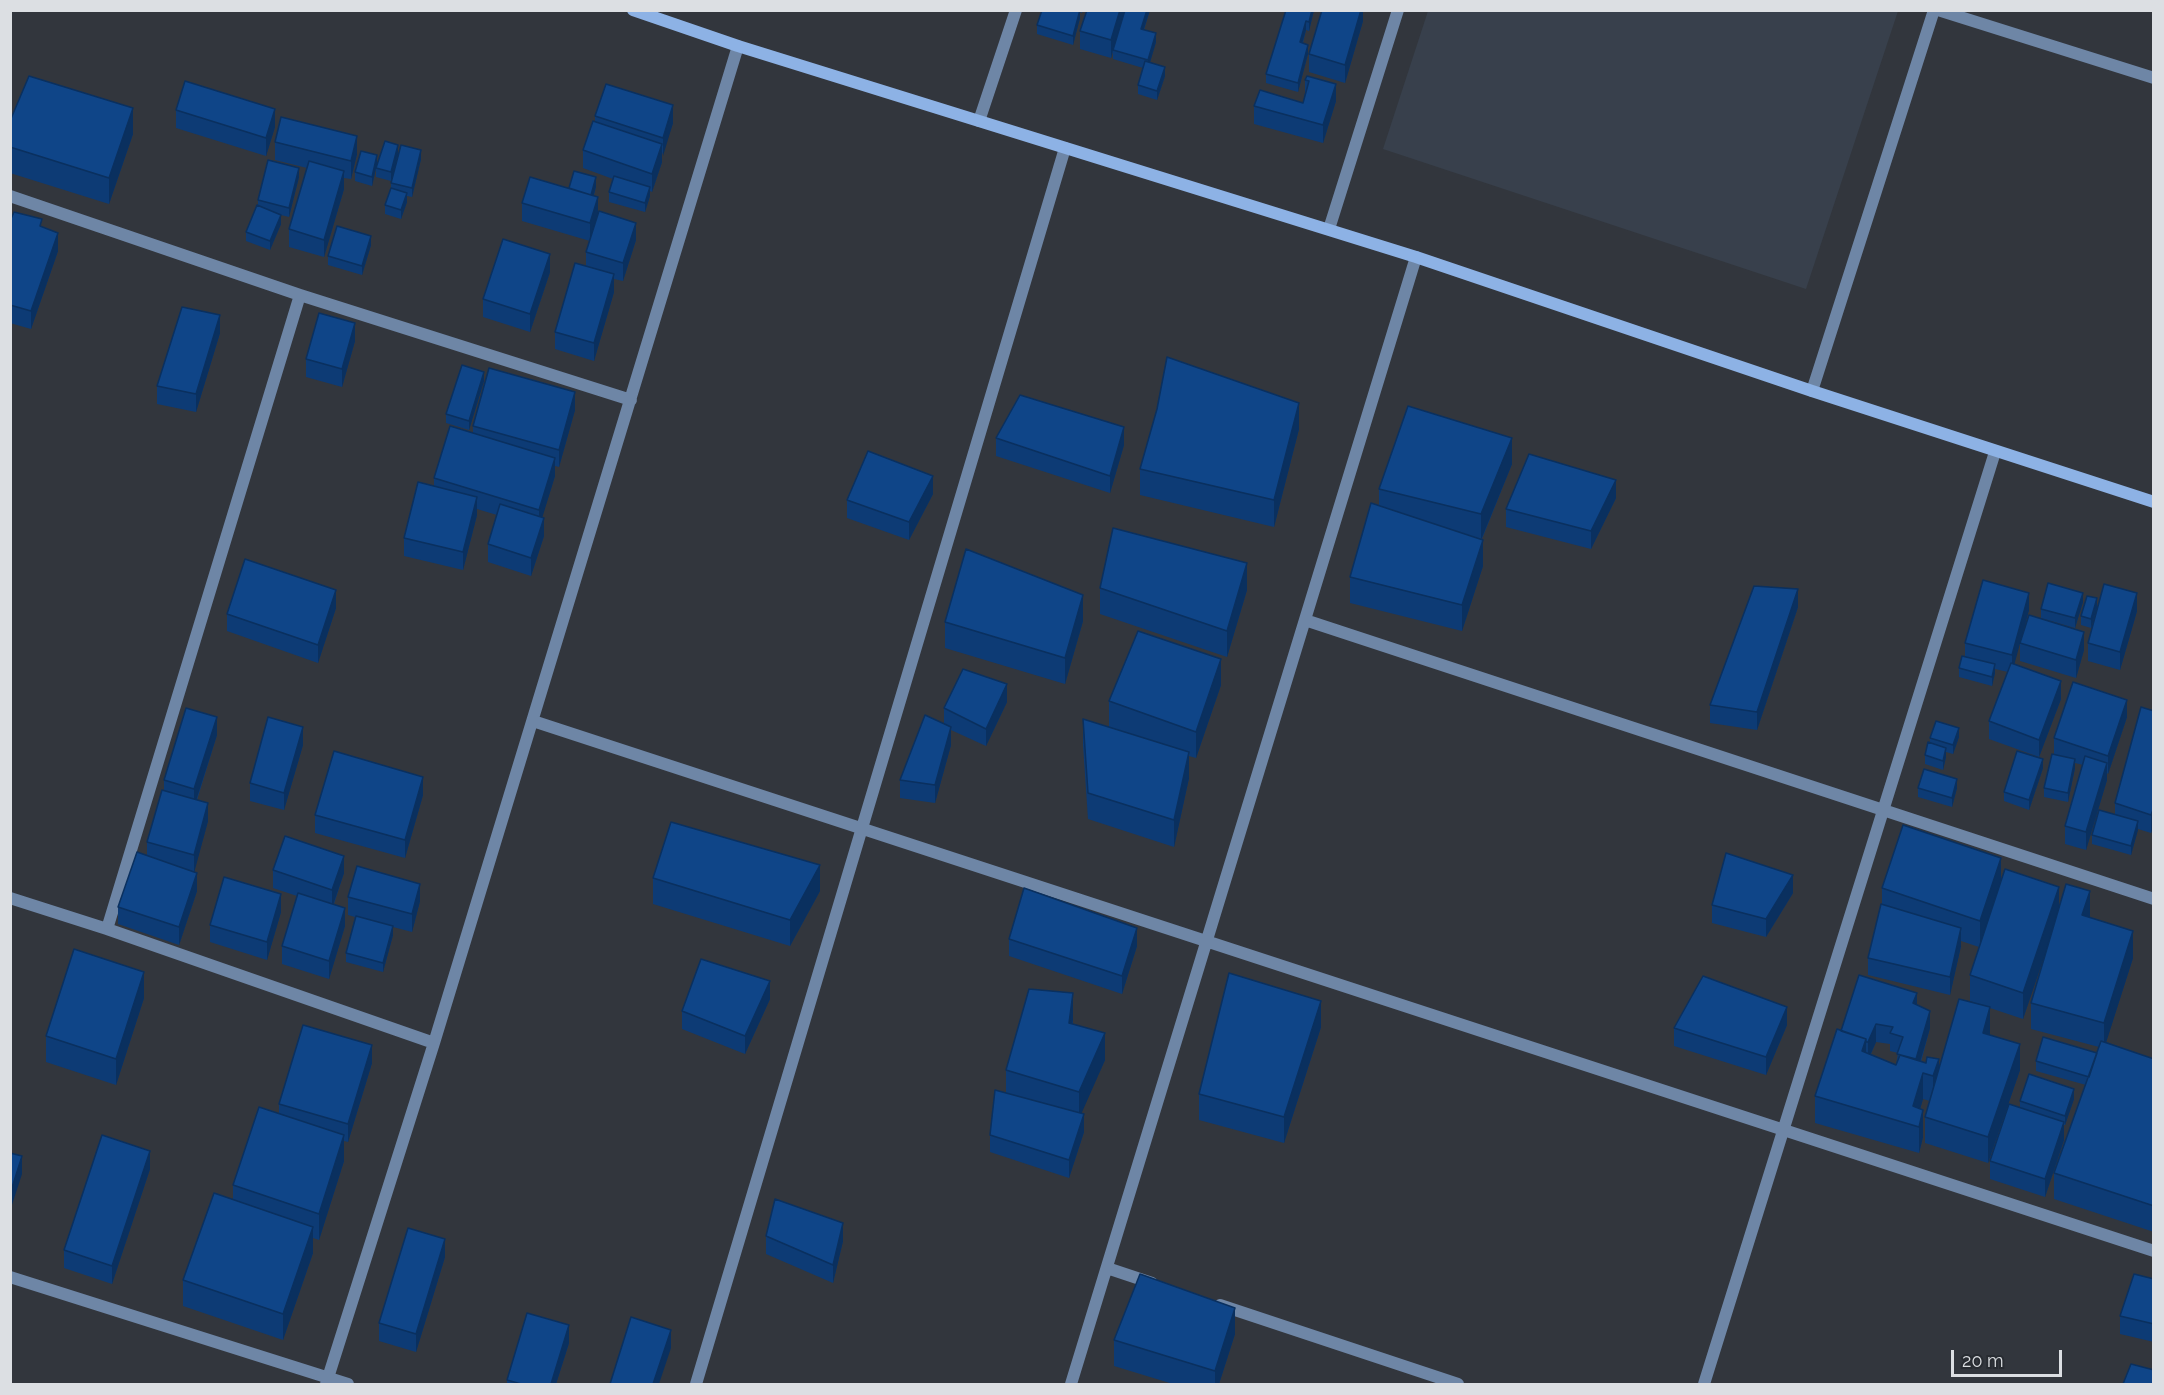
<!DOCTYPE html>
<style>
body{margin:0}
#map{position:relative;width:2164px;height:1395px;overflow:hidden;background:#32363d;font-family:Raleway,sans-serif}
canvas{display:block}
.frame{position:absolute;inset:0;border:12px solid #dcdfe3;pointer-events:none}
.scale{position:absolute;left:1951px;top:1350px;width:111px;height:27px;box-sizing:border-box;border:3px solid #dcdfe3;border-top:0;padding-left:8px;font-size:18px;line-height:21px;white-space:nowrap;color:#dcdfe3;-webkit-text-stroke:4px #282c32;paint-order:stroke}
</style>
<div id="map">
<canvas width="2164" height="1395"></canvas>
<div class="frame"></div>
<div class="scale">20 m</div>
</div>
<script>
const ctx = document.querySelector('canvas').getContext('2d');
ctx.lineJoin = 'round';
function fill(path, color) { ctx.fillStyle = color; ctx.fill(path, 'evenodd'); }
const shape = rows => new Path2D(rows.map(r => 'M' + r).join(''));
function trace(path, color, width, dash) { ctx.strokeStyle = color; ctx.lineWidth = width; ctx.lineCap = dash ? 'butt' : 'round'; ctx.setLineDash(dash || []); ctx.stroke(path); }
fill(shape([
 [1428,11,1428,10,1898,11,1806,289,1383,149]
]), '#38404c');
trace(shape([
 [1938,10,2154,78],
 [979,121,1016,10],
 [10,196,300,295,631,400],
 [1329,229,1398,10],
 [1812,391,1934,10],
 [1305,620,2154,899],
 [533,721,2154,1251],
 [10,898,107,929,434,1043],
 [107,929,300,295],
 [1107,1268,1152,1283],
 [10,1277,348,1384],
 [1220,1305,1458,1384],
 [326,1384,434,1043,738,46],
 [696,1384,1065,148],
 [1071,1384,1416,257],
 [1704,1384,1995,452]
]), '#6e86a6', 12);
trace(shape([
 [633,10,738,46,1416,257,1812,391,2154,502]
]), '#8db2e5', 12);
fill(shape([
 [1042,10,1082,10,1082,13,1080,12,1080,18,1073,45,1037,34,1037,25],
 [1150,10,1144,30,1156,42,1150,62,1165,76,1157,100,1138,94,1138,85,1143,68,1113,59,1113,52,1111,58,1080,49,1080,31],
 [1286,10,1314,10,1309,31,1306,30,1303,43,1308,54,1298,92,1266,83,1266,74],
 [1363,10,1363,21,1345,83,1309,72,1309,54],
 [1305,80,1336,84,1336,101,1323,143,1254,124,1254,106,1303,103,1305,93],
 [176,110,275,127,266,156,176,128],
 [595,116,673,123,662,155,662,162,652,192,650,191,650,196,645,212,609,202,609,192,613,179,583,168,583,150,595,122],
 [10,121,133,134,109,204,10,173],
 [275,142,357,154,351,179,344,178,344,189,324,257,289,247,289,229,307,168,275,160],
 [398,154,391,181,376,177,376,168,372,186,355,181,355,172,377,165],
 [421,159,412,197,407,196,407,202,401,219,385,214,385,205,391,188,391,183],
 [299,177,289,217,277,214,281,224,270,250,246,241,246,232,258,206,258,200],
 [596,187,594,195,598,214,636,240,623,281,614,279,614,292,594,361,555,349,555,332,586,266,586,252,590,241,522,221,522,203,569,188],
 [10,221,42,227,58,251,31,329,10,323],
 [371,245,362,275,328,265,328,256],
 [550,272,530,332,483,317,483,299],
 [220,333,196,412,157,404,157,386],
 [355,341,342,387,306,377,306,359],
 [484,381,469,430,446,423,446,414],
 [575,410,559,467,555,466,555,476,542,517,544,536,531,576,488,562,488,544,497,515,477,509,477,515,463,570,404,556,404,538,434,486,434,478,473,433,473,426],
 [1299,429,1274,527,1140,495,1140,469],
 [996,438,1124,445,1110,493,996,456],
 [1512,464,1482,539,1483,566,1462,631,1350,603,1350,577,1379,506,1379,489],
 [933,494,909,540,847,518,847,500],
 [1616,498,1591,549,1506,527,1506,509],
 [1100,588,1247,590,1227,657,1100,614],
 [2083,602,2075,628,2041,618,2041,609],
 [1798,607,1757,730,1710,723,1710,705],
 [336,608,318,663,227,631,227,614],
 [2097,608,2091,628,2081,625,2081,616],
 [2029,610,2014,664,2061,699,2039,757,1989,739,1989,721,2008,672,1995,669,1995,673,1992,686,1959,677,1959,668,1965,657,1965,643],
 [2137,611,2120,670,2088,661,2088,643],
 [1083,621,1065,684,945,648,945,622],
 [2020,643,2084,650,2076,678,2020,661],
 [1221,685,1196,758,1189,756,1189,778,1174,847,1088,819,1083,745,1083,719,1123,732,1109,727,1109,701],
 [1007,702,986,746,951,730,951,745,935,803,900,798,900,780,944,723,944,708],
 [2154,711,2154,825,2151,833,2138,829,2131,855,2092,844,2092,835,2115,815,2115,803],
 [2127,717,2108,774,2107,773,2107,780,2086,850,2065,844,2065,826,2083,765,2075,763,2075,768,2068,802,2044,797,2044,788,2054,755,2054,738],
 [217,735,197,800,208,821,194,872,197,891,179,945,118,924,118,907,147,856,147,842,164,791,164,780],
 [1959,737,1953,754,1946,752,1946,757,1943,770,1925,764,1925,755,1930,743,1930,738],
 [303,745,284,810,250,801,250,783],
 [2043,768,2029,810,2004,801,2004,792],
 [1918,788,1957,788,1952,807,1918,797],
 [423,795,405,858,315,833,315,815],
 [273,870,344,873,334,904,345,926,329,979,282,964,282,946,297,896,273,888],
 [653,878,820,891,790,946,653,904],
 [2001,881,2059,909,2090,918,2133,958,2106,1042,2154,1059,2154,1232,2054,1199,2054,1173,2086,1085,2036,1071,2036,1061,2097,1053,2099,1047,2031,1029,2031,1003,2050,938,2023,1019,1990,1008,1989,1035,2020,1070,1988,1163,1925,1143,1925,1117,1930,1101,1923,1099,1920,1109,1923,1137,1919,1153,1815,1123,1815,1096,1841,1031,1917,1005,1930,1028,1921,1062,1939,1069,1987,1007,1970,1001,1970,975,1979,947,1961,941,1961,946,1950,995,1868,975,1868,958,1882,904,1882,888],
 [1876,1042,1890,1044,1890,1051,1898,1053,1896,1065,1871,1054],
 [1793,893,1766,937,1712,923,1712,905],
 [348,897,420,901,412,932,393,927,393,935,383,972,346,962,346,953,355,917,348,915],
 [281,912,267,960,210,942,210,925],
 [1009,939,1137,946,1122,994,1009,956],
 [144,998,116,1085,46,1062,46,1036],
 [770,999,745,1054,682,1029,682,1011],
 [1073,1019,1073,1024,1105,1060,1081,1113,1084,1132,1069,1178,990,1152,990,1135,1006,1093,1006,1070],
 [1787,1025,1766,1075,1674,1046,1674,1028],
 [1321,1027,1284,1143,1199,1120,1199,1094],
 [372,1063,348,1142,344,1141,344,1161,319,1240,313,1238,313,1253,283,1340,183,1306,183,1280,233,1200,233,1185,279,1114,279,1104],
 [2074,1099,2065,1125,2064,1125,2064,1140,2045,1197,1990,1179,1990,1161,2020,1107,2020,1101],
 [150,1169,112,1284,64,1268,64,1250],
 [766,1236,843,1241,833,1283,766,1254],
 [445,1257,416,1352,379,1341,379,1323],
 [2154,1279,2154,1342,2120,1334,2120,1316],
 [1235,1334,1219,1384,1173,1384,1114,1366,1114,1340],
 [569,1343,556,1384,507,1384,507,1380]
]), '#0d3b75');
fill(shape([
 [1080,10,1080,18,1073,45,1073,36],
 [1120,10,1126,10,1113,50,1111,58,1111,40],
 [1147,10,1150,10,1141,38,1141,29],
 [1312,10,1314,10,1309,31,1309,22],
 [1361,10,1363,10,1363,21,1345,83,1345,65],
 [1306,21,1306,30,1300,51,1300,42],
 [1156,33,1156,42,1148,69,1148,60],
 [1308,45,1308,54,1298,92,1298,83],
 [1165,67,1165,76,1157,100,1157,91],
 [1336,84,1336,101,1323,143,1323,125],
 [673,105,673,123,663,156,663,138],
 [133,108,133,134,109,204,109,178],
 [275,109,275,127,266,156,266,138],
 [357,136,357,154,351,179,351,161],
 [662,144,662,162,652,192,652,174],
 [398,145,398,154,391,181,391,172],
 [421,150,421,159,412,197,412,188],
 [377,155,377,164,372,186,372,177],
 [299,168,299,177,289,217,289,208],
 [344,171,344,189,324,257,324,240],
 [596,177,596,187,591,204,591,195],
 [650,187,650,196,645,212,645,203],
 [407,193,407,202,401,219,401,210],
 [598,197,598,215,590,241,590,223],
 [281,215,281,224,270,250,270,241],
 [636,223,636,240,623,281,623,263],
 [58,233,58,251,31,329,31,311],
 [371,236,371,245,362,275,362,266],
 [550,254,550,272,530,332,530,314],
 [614,274,614,292,594,361,594,343],
 [220,315,220,333,196,412,196,394],
 [355,323,355,341,342,387,342,369],
 [484,372,484,381,469,430,469,421],
 [575,392,575,410,559,467,559,450],
 [1299,403,1299,429,1274,527,1274,500],
 [1124,427,1124,445,1110,493,1110,476],
 [1512,438,1512,464,1481,540,1481,514],
 [555,458,555,476,539,528,539,510],
 [933,476,933,494,909,540,909,522],
 [1616,480,1616,498,1591,549,1591,531],
 [477,497,477,515,463,570,463,552],
 [544,518,544,536,531,576,531,558],
 [1483,540,1483,566,1462,631,1462,605],
 [1247,563,1247,590,1227,657,1227,631],
 [1798,589,1798,607,1757,730,1757,712],
 [336,590,336,608,318,663,318,645],
 [2029,593,2029,610,2012,673,2012,655],
 [2083,593,2083,602,2075,628,2075,618],
 [2137,593,2137,611,2120,670,2120,652],
 [1083,595,1083,621,1065,684,1065,658],
 [2097,598,2097,608,2091,628,2091,619],
 [2084,632,2084,650,2076,678,2076,660],
 [1221,659,1221,685,1196,758,1196,732],
 [1995,664,1995,673,1992,686,1992,677],
 [2061,681,2061,699,2039,757,2039,740],
 [1007,684,1007,702,986,746,986,729],
 [2127,700,2127,717,2108,774,2108,756],
 [217,717,217,735,194,807,194,789],
 [303,727,303,745,284,810,284,793],
 [951,727,951,745,935,803,935,785],
 [1959,728,1959,737,1953,754,1953,745],
 [1946,748,1946,757,1943,770,1943,761],
 [1189,752,1189,778,1174,847,1174,820],
 [2043,759,2043,768,2029,810,2029,800],
 [2075,759,2075,768,2068,802,2068,793],
 [2107,763,2107,780,2086,850,2086,832],
 [423,777,423,795,405,858,405,840],
 [1957,779,1957,788,1952,807,1952,798],
 [208,803,208,821,194,873,194,855],
 [2154,807,2154,825,2151,833,2151,815],
 [2138,821,2138,830,2131,855,2131,846],
 [344,856,344,873,332,908,332,890],
 [2001,858,2001,884,1980,947,1980,921],
 [820,865,820,891,790,946,790,920],
 [197,873,197,891,179,945,179,927],
 [1793,875,1793,893,1766,937,1766,919],
 [420,884,420,901,412,932,412,914],
 [2059,887,2059,913,2023,1019,2023,993],
 [2090,891,2090,917,2082,941,2082,915],
 [281,894,281,912,267,960,267,942],
 [345,908,345,926,329,979,329,961],
 [393,926,393,935,383,972,383,963],
 [1137,928,1137,946,1122,994,1122,976],
 [1961,928,1961,946,1950,995,1950,977],
 [2133,931,2133,958,2104,1049,2104,1023],
 [144,972,144,998,116,1085,116,1059],
 [770,981,770,999,745,1054,745,1036],
 [1073,993,1073,1019,1069,1049,1069,1023],
 [1917,993,1917,1011,1913,1003],
 [1321,1001,1321,1027,1284,1143,1284,1117],
 [1787,1007,1787,1025,1766,1075,1766,1057],
 [1990,1007,1990,1034,1983,1059,1983,1033],
 [1930,1011,1930,1028,1916,1076,1916,1059],
 [1876,1024,1876,1042,1868,1060,1868,1042],
 [1105,1033,1105,1060,1079,1119,1079,1092],
 [1866,1039,1866,1065,1862,1051],
 [2020,1044,2020,1070,1988,1163,1988,1137],
 [372,1045,372,1063,348,1142,348,1124],
 [1939,1059,1939,1085,1933,1103,1933,1076],
 [1923,1073,1923,1099,1915,1126,1913,1106],
 [2074,1089,2074,1099,2065,1125,2065,1116],
 [1923,1110,1923,1137,1919,1153,1919,1127],
 [1084,1114,1084,1132,1069,1178,1069,1160],
 [2064,1122,2064,1140,2045,1197,2045,1179],
 [344,1135,344,1161,319,1240,319,1214],
 [150,1151,150,1169,112,1284,112,1266],
 [22,1156,22,1174,10,1211,10,1194],
 [843,1223,843,1241,833,1283,833,1265],
 [313,1227,313,1253,283,1340,283,1314],
 [445,1239,445,1257,416,1352,416,1334],
 [1235,1308,1235,1334,1219,1384,1215,1384,1215,1371],
 [569,1325,569,1343,556,1384,551,1384],
 [671,1330,671,1348,659,1384,653,1384]
]), '#0a305f');
const building = shape([
 [1042,10,1080,10,1073,36,1037,25,1042,10],
 [1087,10,1120,10,1111,40,1080,31,1087,10],
 [1125,10,1147,10,1141,29,1156,33,1148,60,1113,50,1125,10],
 [1286,10,1312,10,1309,22,1306,21,1300,42,1308,45,1298,83,1266,74,1286,10],
 [1322,10,1361,10,1345,65,1309,54,1322,10],
 [1145,61,1165,67,1157,91,1138,85,1145,61],
 [29,76,133,108,109,178,10,147,10,121,29,76],
 [1307,76,1336,84,1323,125,1254,106,1260,90,1303,103,1309,81,1305,80,1307,76],
 [185,81,275,109,266,138,176,110,185,81],
 [606,84,673,105,663,138,595,116,606,84],
 [281,117,357,136,351,161,275,142,281,117],
 [593,121,662,144,652,174,583,150,593,121],
 [385,141,398,145,391,172,376,168,385,141],
 [401,145,421,150,412,188,391,183,401,145],
 [361,151,377,155,372,177,355,172,361,151],
 [268,160,299,168,289,208,258,200,268,160],
 [309,161,344,171,324,240,289,229,309,161],
 [574,171,596,177,591,195,569,188,574,171],
 [614,176,650,187,645,203,609,192,614,176],
 [530,177,598,197,590,223,522,203,530,177],
 [391,188,407,193,401,210,385,205,391,188],
 [257,205,281,215,270,241,246,232,257,205],
 [599,211,636,223,623,263,586,252,599,211],
 [14,212,42,219,40,226,58,233,31,311,10,305,10,221,14,212],
 [337,226,371,236,362,266,328,256,337,226],
 [503,239,550,254,530,314,483,299,503,239],
 [575,263,614,274,594,343,555,332,575,263],
 [182,307,220,315,196,394,157,386,182,307],
 [319,313,355,323,342,369,306,359,319,313],
 [1167,357,1299,403,1274,500,1140,469,1157,409,1167,357],
 [462,365,484,372,469,421,446,414,462,365],
 [489,368,575,392,559,450,473,426,489,368],
 [1020,395,1124,427,1110,476,996,438,1020,395],
 [1408,406,1512,438,1481,514,1379,489,1408,406],
 [450,426,555,458,539,510,434,478,450,426],
 [868,451,933,476,909,522,847,500,868,451],
 [1529,454,1616,480,1591,531,1506,509,1529,454],
 [418,482,477,497,463,552,404,538,418,482],
 [1371,503,1483,540,1462,605,1350,577,1371,503],
 [500,504,544,518,531,558,488,544,500,504],
 [1113,528,1247,563,1227,631,1100,588,1113,528],
 [966,549,1083,595,1065,658,945,622,966,549],
 [245,559,336,590,318,645,227,614,245,559],
 [1983,580,2029,593,2012,655,1965,643,1983,580],
 [2048,583,2083,593,2075,618,2041,609,2048,583],
 [2104,584,2137,593,2120,652,2088,643,2104,584],
 [1754,586,1798,589,1757,712,1710,705,1754,586],
 [2087,596,2097,598,2091,619,2081,616,2087,596],
 [2029,615,2084,632,2076,660,2020,643,2029,615],
 [1138,631,1221,659,1196,732,1109,701,1138,631],
 [1962,656,1995,664,1992,677,1959,668,1962,656],
 [2011,663,2061,681,2039,740,1989,721,2011,663],
 [963,669,1007,684,986,729,944,708,963,669],
 [2073,682,2127,700,2108,756,2054,738,2073,682],
 [2141,707,2154,711,2154,807,2151,815,2115,803,2141,707],
 [186,708,217,717,194,789,164,780,186,708],
 [925,715,951,727,935,785,900,780,925,715],
 [268,717,303,727,284,793,250,783,268,717],
 [1083,719,1189,752,1174,820,1088,793,1083,719],
 [1936,721,1959,728,1953,745,1930,738,1936,721],
 [1928,742,1946,748,1943,761,1925,755,1928,742],
 [334,751,423,777,405,840,315,815,334,751],
 [2017,751,2043,759,2029,800,2004,792,2017,751],
 [2052,754,2075,759,2068,793,2044,788,2052,754],
 [2085,756,2107,763,2086,832,2065,826,2085,756],
 [1924,769,1957,779,1952,798,1918,788,1924,769],
 [162,790,208,803,194,855,147,842,162,790],
 [2099,810,2138,821,2131,846,2092,835,2099,810],
 [671,822,820,865,790,920,653,878,671,822],
 [1903,825,2001,858,1980,921,1882,888,1903,825],
 [285,836,344,856,332,890,273,870,285,836],
 [137,852,197,873,179,927,118,907,137,852],
 [1726,853,1793,875,1766,919,1712,905,1726,853],
 [357,866,420,884,412,914,348,897,357,866],
 [2005,869,2059,887,2023,993,1970,975,2005,869],
 [224,877,281,894,267,942,210,925,224,877],
 [2066,884,2090,891,2082,915,2133,931,2104,1023,2031,1003,2066,884],
 [1024,888,1137,928,1122,976,1009,939,1024,888],
 [298,893,345,908,329,961,282,946,298,893],
 [1881,904,1961,928,1950,977,1868,958,1881,904],
 [356,916,393,926,383,963,346,953,356,916],
 [74,949,144,972,116,1059,46,1036,74,949],
 [701,959,770,981,745,1036,682,1011,701,959],
 [1229,973,1321,1001,1284,1117,1199,1094,1229,973],
 [1859,975,1917,993,1913,1003,1930,1011,1916,1059,1897,1054,1903,1037,1890,1033,1893,1027,1876,1024,1868,1042,1866,1042,1866,1039,1841,1031,1859,975],
 [1703,976,1787,1007,1766,1057,1674,1028,1703,976],
 [1029,989,1073,993,1069,1023,1105,1033,1079,1092,1006,1070,1029,989],
 [1959,999,1990,1007,1983,1033,2020,1044,1988,1137,1925,1117,1959,999],
 [303,1025,372,1045,348,1124,279,1104,303,1025],
 [1837,1029,1866,1039,1862,1051,1896,1065,1900,1055,1926,1063,1927,1057,1939,1059,1933,1076,1923,1073,1913,1106,1923,1110,1919,1127,1815,1096,1837,1029],
 [2043,1037,2097,1053,2089,1077,2036,1061,2043,1037],
 [2101,1041,2154,1059,2154,1206,2054,1173,2101,1041],
 [2029,1074,2074,1089,2065,1116,2020,1101,2029,1074],
 [995,1090,1084,1114,1069,1160,990,1135,995,1090],
 [2009,1104,2064,1122,2045,1179,1990,1161,2009,1104],
 [259,1107,344,1135,319,1214,233,1185,259,1107],
 [102,1135,150,1151,112,1266,64,1250,102,1135],
 [10,1153,22,1156,10,1194,10,1153],
 [214,1193,313,1227,283,1314,183,1280,214,1193],
 [775,1199,843,1223,833,1265,766,1236,775,1199],
 [408,1228,445,1239,416,1334,379,1323,408,1228],
 [1140,1274,1235,1308,1215,1371,1114,1340,1140,1274],
 [2134,1274,2154,1279,2154,1324,2120,1316,2134,1274],
 [527,1313,569,1325,551,1384,521,1384,507,1380,527,1313],
 [631,1317,671,1330,653,1384,610,1384,631,1317],
 [2131,1364,2154,1370,2154,1384,2123,1384,2131,1364]
]);
fill(building, '#0f4588');
trace(building, '#0a305f', 1.5);
</script>
